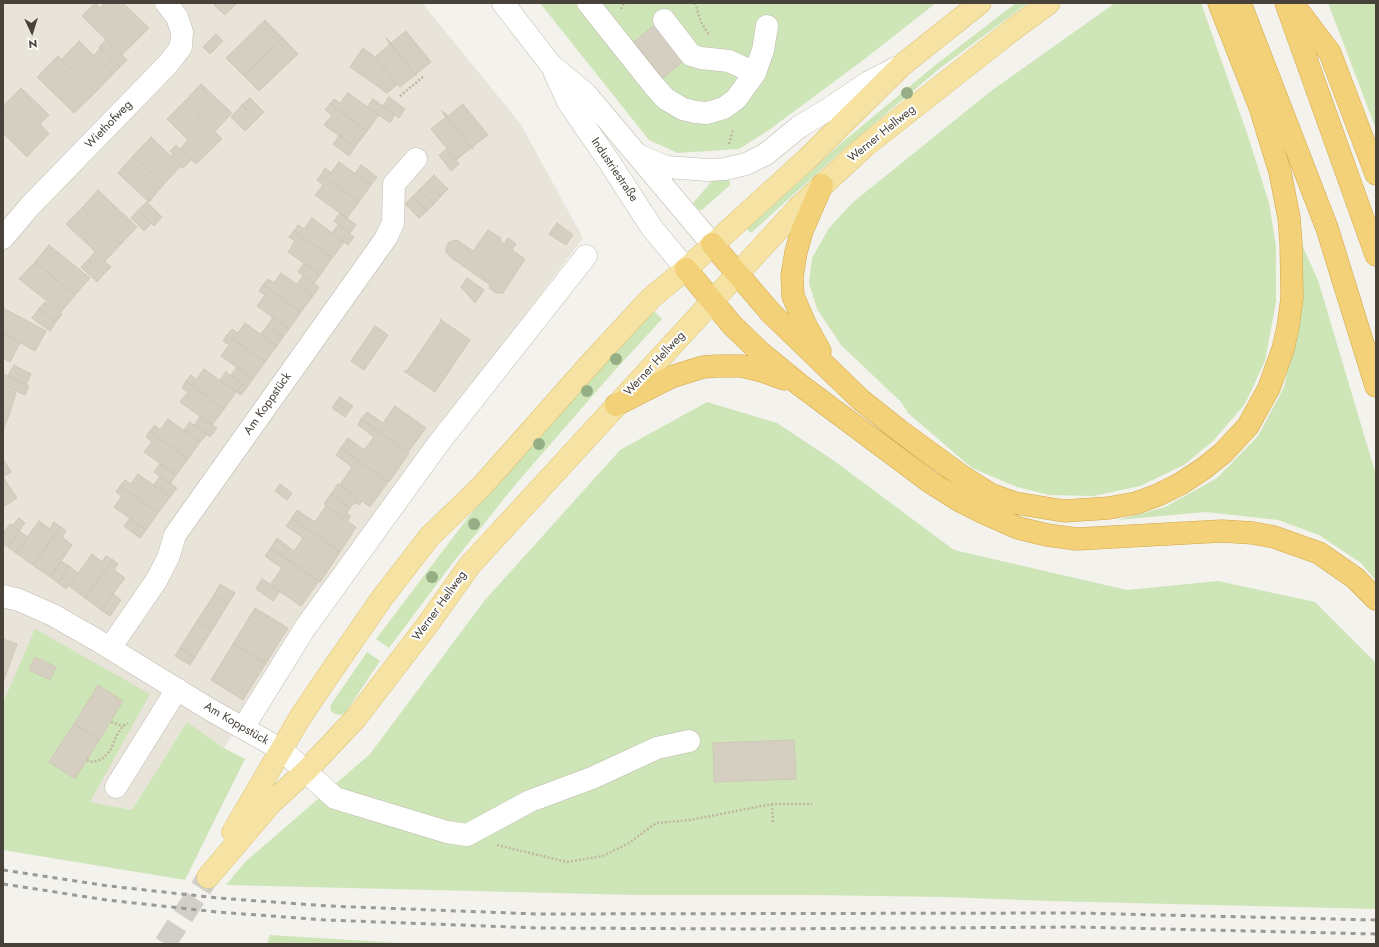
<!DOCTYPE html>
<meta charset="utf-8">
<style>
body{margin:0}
#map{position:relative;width:1379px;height:947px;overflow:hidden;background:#f4f2ec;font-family:Jost,sans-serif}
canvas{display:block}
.frame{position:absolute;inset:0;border:4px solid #48433a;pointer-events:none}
.north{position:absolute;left:12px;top:12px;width:40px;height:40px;-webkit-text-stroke:3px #fff;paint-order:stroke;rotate:176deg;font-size:11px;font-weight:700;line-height:16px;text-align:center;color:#48433a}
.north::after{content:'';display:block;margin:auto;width:14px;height:18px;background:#48433a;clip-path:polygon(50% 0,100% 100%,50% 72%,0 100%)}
</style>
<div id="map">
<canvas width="1379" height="947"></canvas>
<div class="frame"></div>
<div class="north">N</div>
</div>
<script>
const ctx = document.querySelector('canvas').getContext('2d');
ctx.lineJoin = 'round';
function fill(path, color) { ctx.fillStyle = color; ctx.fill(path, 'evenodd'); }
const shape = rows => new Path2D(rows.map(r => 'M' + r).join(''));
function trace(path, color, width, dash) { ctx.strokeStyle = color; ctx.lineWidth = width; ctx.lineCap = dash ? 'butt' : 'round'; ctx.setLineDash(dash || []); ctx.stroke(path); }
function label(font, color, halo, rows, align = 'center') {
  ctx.font = font + ' Jost,sans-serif'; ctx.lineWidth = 4; ctx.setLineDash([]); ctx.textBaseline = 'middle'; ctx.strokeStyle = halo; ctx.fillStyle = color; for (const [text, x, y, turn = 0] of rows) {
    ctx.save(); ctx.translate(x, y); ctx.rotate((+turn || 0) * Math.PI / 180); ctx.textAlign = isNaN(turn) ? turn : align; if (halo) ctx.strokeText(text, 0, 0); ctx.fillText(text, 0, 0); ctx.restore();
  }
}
fill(shape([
 [3,3,422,3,520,123,583,238,411,467,249,705,224,748,187,722,132,810,3,786]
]), '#e8e4da');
fill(shape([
 [540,3,936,3,862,61,769,130,739,149,678,153,649,140],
 [1016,3,1028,3,939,69,843,150,751,233,747,229,839,145,934,66],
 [1115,3,1201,3,1248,136,1269,203,1276,246,1276,302,1265,361,1245,404,1213,441,1184,465,1140,486,1093,496,1049,495,1017,487,972,468,908,413,901,402,841,345,817,309,809,283,812,258,829,228,852,203,991,91],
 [1328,3,1376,3,1376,129],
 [726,179,730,181,730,185,702,210,699,210,693,203,712,181],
 [1302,245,1318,280,1376,475,1376,581,1361,563,1319,535,1278,520,1206,512,1117,520,1165,507,1217,478,1258,436,1284,387,1298,313,1303,271],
 [651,308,662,319,615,370,515,485,451,565,389,648,376,639,495,482],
 [707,402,777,423,833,460,954,550,1127,590,1218,581,1315,602,1376,663,1376,909,1048,901,944,897,812,895,636,895,226,885,245,862,370,754,485,600,620,450],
 [35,629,150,694,90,802,132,810,187,722,224,748,245,759,185,880,3,850,3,703],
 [367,652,380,661,346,712,341,715,335,714,331,711,330,706],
 [270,935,417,944,267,944]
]), '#cee5b8');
const building = shape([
 [95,3,135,42,122,55,82,16,95,3],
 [105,3,123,3,149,28,135,42,101,7,105,3],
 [216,3,237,3,225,15,214,5,216,3],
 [265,20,283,38,244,76,226,58,265,20],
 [657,23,686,59,663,78,634,42,657,23],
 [406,31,431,62,416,74,416,76,386,38,391,43,406,31],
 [216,34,223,41,210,54,203,47,216,34],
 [283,38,298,54,259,91,244,76,283,38],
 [386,38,416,76,415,75,400,87,375,57,390,44,386,38],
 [106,40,127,60,120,67,99,47,106,40],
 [79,41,113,74,95,93,61,60,79,41],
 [100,48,120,67,113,74,94,56,100,48],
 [363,48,375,57,397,85,387,93,350,67,363,48],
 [58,56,95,93,74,113,37,77,58,56],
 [201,84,232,113,214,132,185,101,201,84],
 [21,88,49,115,40,124,49,134,38,145,3,110,3,106,21,88],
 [348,93,379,115,367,131,330,104,334,99,340,103,348,93],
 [389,97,405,109,399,118,383,106,389,97],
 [250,98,264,112,257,119,242,105,250,98],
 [373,99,395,115,390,123,367,107,373,99],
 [185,101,222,139,196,164,180,149,188,140,167,119,185,101],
 [330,104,367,131,355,147,324,125,332,115,325,110,330,104],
 [463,104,488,135,472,147,473,149,442,111,448,116,463,104],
 [242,105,257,119,245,131,231,117,242,105],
 [3,110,38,145,27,157,3,133,3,110],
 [442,111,473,149,471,148,456,160,431,129,446,117,442,111],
 [339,136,355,147,349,156,333,144,339,136],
 [151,137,181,166,164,184,133,156,151,137],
 [176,145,191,160,183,168,171,156,173,154,170,151,176,145],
 [447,149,459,164,451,171,439,155,447,149],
 [133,156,164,184,149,202,118,173,133,156],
 [339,162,371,185,359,202,321,175,325,168,331,173,339,162],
 [361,165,377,177,371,185,355,174,361,165],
 [321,175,359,202,347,218,315,195,323,185,317,180,321,175],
 [434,175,448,189,441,196,427,182,434,175],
 [427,182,441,196,434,204,419,190,427,182],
 [98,190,137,227,121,244,82,208,98,190],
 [419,190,434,204,427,211,412,197,419,190],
 [412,197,427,211,419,218,405,204,412,197],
 [147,202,162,217,154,226,138,210,147,202],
 [82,208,121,244,105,261,66,224,82,208],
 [138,210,151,223,144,231,131,218,138,210],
 [340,213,356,225,350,233,334,221,340,213],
 [312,218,344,242,332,258,294,231,298,225,304,229,312,218],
 [557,223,573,235,566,245,549,234,557,223],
 [338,225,354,237,348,245,332,233,338,225],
 [488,230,501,238,500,240,504,244,508,238,516,244,512,250,525,259,503,293,496,293,490,289,489,284,450,257,446,252,446,248,449,242,456,240,459,241,473,251,488,230],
 [294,231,332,258,320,275,288,252,295,241,289,237,294,231],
 [49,245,90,278,75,295,35,262,49,245],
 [95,252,111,267,104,274,88,260,95,252],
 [88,260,104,274,97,282,81,267,88,260],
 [35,262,75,295,61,312,19,279,35,262],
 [304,263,320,275,314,283,298,272,304,263],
 [281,273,313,296,301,312,263,285,268,279,274,283,281,273],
 [303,276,319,287,313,296,297,284,303,276],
 [467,278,484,290,475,303,461,287,467,278],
 [263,285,301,312,289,329,257,306,265,295,259,291,263,285],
 [45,302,62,314,56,322,39,309,45,302],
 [3,308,46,331,35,351,3,333,3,308],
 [39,309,56,322,50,331,32,318,39,309],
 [273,317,289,329,283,337,267,326,273,317],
 [440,319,470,340,435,392,404,371,407,371,441,321,440,319],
 [245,323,277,346,265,362,227,335,232,329,238,333,245,323],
 [267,326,283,337,277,346,261,334,267,326],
 [375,326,388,335,364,370,351,361,375,326],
 [3,333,20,343,10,362,3,358,3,333],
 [227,335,265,362,253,379,221,356,229,345,223,341,227,335],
 [14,365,31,374,26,385,8,375,14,365],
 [237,367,253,379,247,387,231,375,237,367],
 [204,369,236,392,224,409,186,381,191,375,196,380,204,369],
 [226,372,242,384,236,392,220,380,226,372],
 [3,374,29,386,25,395,3,386,3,374],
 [186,381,224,409,212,425,180,402,188,392,182,388,186,381],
 [242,384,247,387,241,395,236,392,242,384],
 [3,388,16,393,9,415,3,413,3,388],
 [340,397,353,406,349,411,336,402,340,397],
 [336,402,349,411,345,417,332,408,336,402],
 [395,406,426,428,408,452,361,419,367,412,383,423,395,406],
 [3,413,9,415,3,430,3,413],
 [200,417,217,428,210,437,194,425,200,417],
 [168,419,200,442,188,459,150,431,155,425,160,430,168,419],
 [361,419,409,453,389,482,341,448,348,438,364,450,374,437,358,425,361,419],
 [190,422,207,434,200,442,184,430,190,422],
 [150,431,188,459,176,475,144,452,152,442,146,437,150,431],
 [341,448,388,482,370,507,362,501,359,505,354,502,358,498,340,485,352,467,336,455,341,448],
 [4,461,11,472,3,477,3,462,4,461],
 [160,464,176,475,170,484,154,472,160,464],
 [138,474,170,497,158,513,120,486,125,480,131,484,138,474],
 [160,476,177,488,170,497,154,485,160,476],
 [3,477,17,498,3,507,3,477],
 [280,484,292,493,287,500,275,491,280,484],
 [338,484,358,498,350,508,331,494,338,484],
 [120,486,158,513,146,530,114,507,122,496,116,492,120,486],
 [331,494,350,508,343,518,324,504,331,494],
 [326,506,343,518,347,513,351,516,347,521,356,527,340,552,292,518,297,510,315,522,326,506],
 [19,518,25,523,19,531,12,526,19,518],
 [130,518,146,530,140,538,124,526,130,518],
 [292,518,340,552,320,582,271,548,277,538,294,551,303,538,286,526,292,518],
 [39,521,50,529,54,522,60,527,33,565,16,553,39,521],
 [10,524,19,531,8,547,3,544,3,533,10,524],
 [61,527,66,531,62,537,72,545,50,577,33,565,61,527],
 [19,531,28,537,16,553,8,547,19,531],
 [271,548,319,581,301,606,270,585,282,568,265,556,271,548],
 [92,554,102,562,106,556,113,560,85,598,69,586,92,554],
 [113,560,118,564,114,570,125,578,101,610,85,598,113,560],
 [61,561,69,566,58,583,50,577,61,561],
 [69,566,78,573,66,589,58,583,69,566],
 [262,579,280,591,273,601,256,589,262,579],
 [220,584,235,593,228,604,214,595,220,584],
 [113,594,121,600,110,616,101,610,113,594],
 [214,595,228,604,212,630,197,621,214,595],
 [255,608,288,628,266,663,233,644,255,608],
 [197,621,212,630,195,657,180,648,197,621],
 [3,639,17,644,3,683,3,639],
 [233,644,266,663,243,700,211,680,233,644],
 [180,648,195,657,190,665,175,656,180,648],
 [35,657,56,667,50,680,29,670,35,657],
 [98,685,123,701,99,740,74,724,98,685],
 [74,724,99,740,75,779,49,762,74,724],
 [794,740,796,779,714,782,713,743,794,740]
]);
fill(building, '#d5cfc2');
trace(building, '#d0c7b6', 1);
trace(shape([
 [165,944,208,877]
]), '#d2cfc8', 22, [22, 11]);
const minor = shape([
 [503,3,551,65,586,94,712,244],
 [588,3,654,86,666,99,683,109,695,112,707,113,724,108,736,99,755,73,763,50,767,26],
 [664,20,691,55,701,58,729,61,755,73],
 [554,71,568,102,608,160,652,228,686,269],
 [640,156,666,167,708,170,725,169,746,164,766,154,799,127,827,110,869,82,896,68],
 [3,238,30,206,168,64,181,47,182,32,177,17,166,3],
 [3,596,19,600,53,615,95,639,209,709,282,750,335,798,447,832,467,835,530,801,592,778,657,748,689,741],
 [110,648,156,581,168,558,175,535,386,238,393,223,394,184,416,159],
 [243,728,305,628,438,444,586,256],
 [116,787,177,689]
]);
const major = shape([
 [233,832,301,716,326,679,382,598,430,536,482,486,591,363,651,298,686,269,807,159,902,65,980,3],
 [208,877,271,803,306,771,356,718,428,624,470,565,798,208,865,146,1011,31,1049,3]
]);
const highway = shape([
 [1240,3,1327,228,1376,386],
 [1286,3,1376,255],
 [1293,4,1330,53,1376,174],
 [712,244,771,313,861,400,900,431,963,477,990,494,1015,503,1064,511,1109,508,1136,503,1158,495,1180,484,1203,469,1223,453,1248,426,1269,388,1283,349,1288,327,1292,298,1291,243,1289,218,1280,172,1260,107,1219,3],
 [686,269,732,325,761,353,800,385,930,482,960,501,984,513,1018,528,1047,535,1077,539,1222,531,1253,533,1274,537,1319,553,1355,578,1376,599],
 [820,351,805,324,793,296,792,276,796,252,802,231,822,185],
 [616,405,671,377,703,367,717,366,742,366,762,371,784,379]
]);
trace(minor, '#bfbaaf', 23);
trace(major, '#dbc273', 23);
trace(highway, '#d1a749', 23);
trace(shape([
 [695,3,701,22,709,35],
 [621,9,624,3],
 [400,96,424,76],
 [729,144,733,130],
 [111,722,123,726],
 [87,760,93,762,102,759,110,751,117,735,123,726,128,723],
 [772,804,773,823],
 [497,845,567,862,603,856,629,843,656,823,690,820,772,804,812,804]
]), '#c0b7a1', 2.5, [2, 2]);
trace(minor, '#fff', 22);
trace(major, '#f6e3a3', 22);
trace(highway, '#f2d179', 22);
trace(shape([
 [3,870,109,886,218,898,328,906,537,914,1075,913,1376,920],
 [3,884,107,900,217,912,326,920,538,928,751,929,1078,927,1376,934]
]), '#999', 3, [5, 5]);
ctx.fillStyle = '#95ae85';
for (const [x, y] of [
 [907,93],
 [616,359],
 [587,391],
 [539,444],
 [474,524],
 [432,577]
]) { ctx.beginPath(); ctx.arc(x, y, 6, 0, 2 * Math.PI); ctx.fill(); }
label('12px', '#48433a', '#fff', [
 ["Wiethofweg",109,125,-46],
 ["Werner Hellweg",882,134,-39],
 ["Industriestraße",614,170,56],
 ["Werner Hellweg",655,364,-47],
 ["Am Koppstück",268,404,-55],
 ["Werner Hellweg",440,606,-54],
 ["Am Koppstück",236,724,30]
]);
</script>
